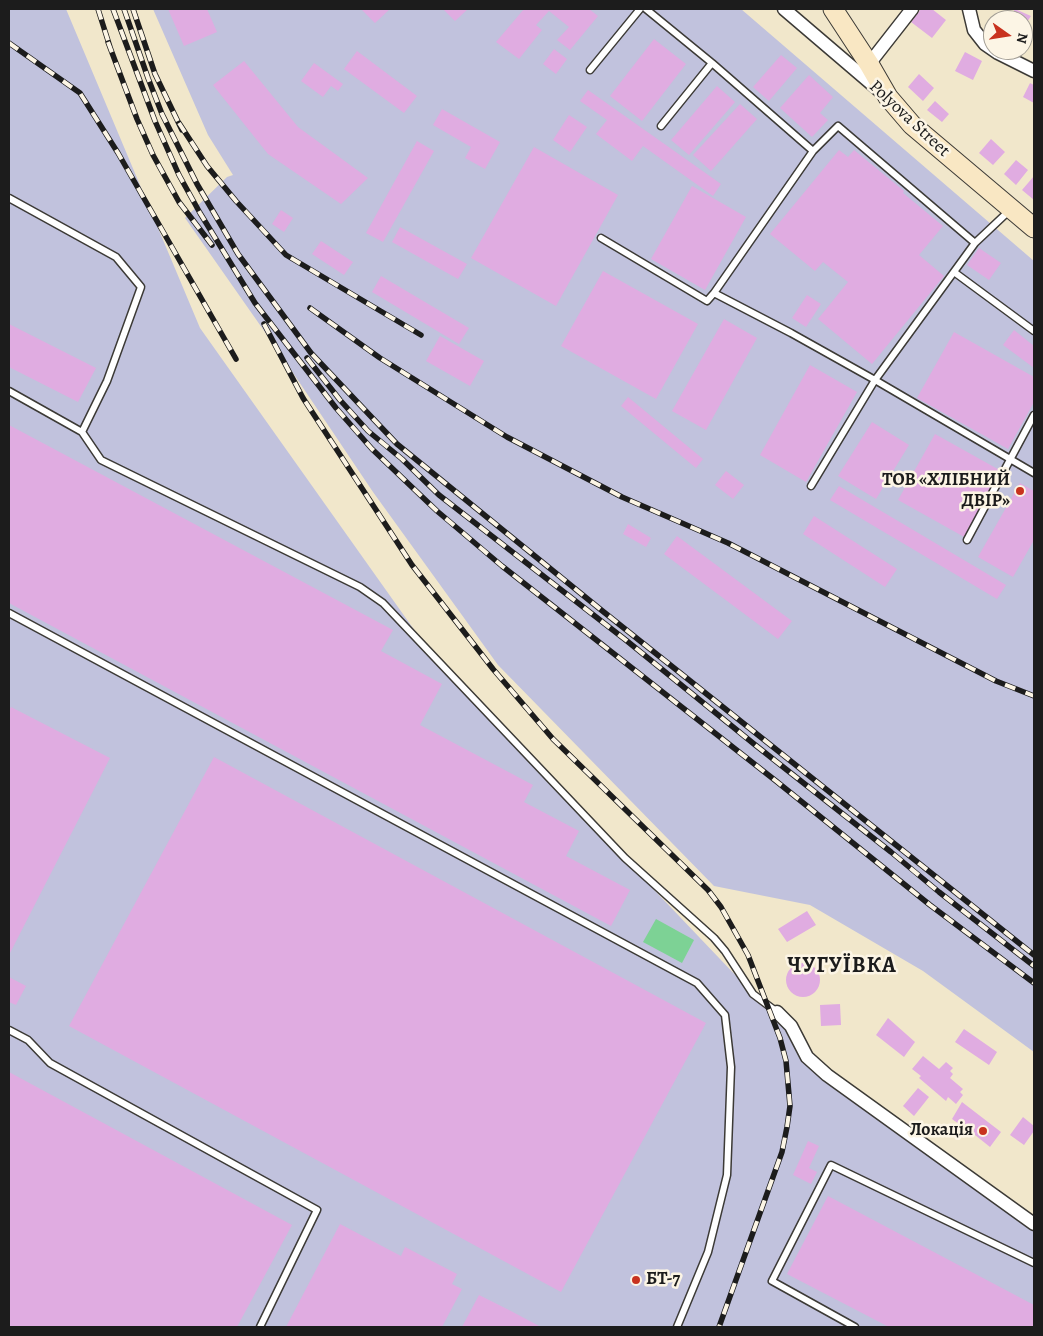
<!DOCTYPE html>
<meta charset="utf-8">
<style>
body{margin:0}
#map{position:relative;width:1043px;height:1336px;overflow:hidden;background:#f1e7cb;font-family:Alegreya,serif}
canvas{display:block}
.frame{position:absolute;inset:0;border:10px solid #1c1c1c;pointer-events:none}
.north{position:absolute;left:983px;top:10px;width:50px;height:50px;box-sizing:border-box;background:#fcf5e5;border:1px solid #a29e95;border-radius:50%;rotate:103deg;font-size:14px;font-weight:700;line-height:20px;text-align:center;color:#1c1c1c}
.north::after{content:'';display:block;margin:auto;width:18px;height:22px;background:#c8321e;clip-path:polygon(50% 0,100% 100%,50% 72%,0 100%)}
</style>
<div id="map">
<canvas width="1043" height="1336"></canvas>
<div class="frame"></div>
<div class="north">N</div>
</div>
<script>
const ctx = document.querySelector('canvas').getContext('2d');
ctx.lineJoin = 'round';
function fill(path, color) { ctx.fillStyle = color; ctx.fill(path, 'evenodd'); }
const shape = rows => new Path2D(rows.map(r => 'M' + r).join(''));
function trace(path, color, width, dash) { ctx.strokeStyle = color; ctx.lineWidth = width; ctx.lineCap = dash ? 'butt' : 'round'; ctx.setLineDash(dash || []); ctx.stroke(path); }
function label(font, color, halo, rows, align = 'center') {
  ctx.font = font + ' Alegreya,serif'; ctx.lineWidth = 5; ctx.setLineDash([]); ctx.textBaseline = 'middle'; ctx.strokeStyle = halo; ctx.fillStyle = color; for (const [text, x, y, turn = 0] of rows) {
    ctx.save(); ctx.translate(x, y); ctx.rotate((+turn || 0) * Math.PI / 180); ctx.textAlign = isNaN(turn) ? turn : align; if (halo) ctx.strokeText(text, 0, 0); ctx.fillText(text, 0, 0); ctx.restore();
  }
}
fill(shape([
 [9,9,66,9,200,328,437,662,841,1086,1034,1225,1034,1327,9,1327],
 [153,9,741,9,1034,261,1034,1052,923,971,810,905,714,886,498,665,373,492,281,355,185,218,227,177,233,175,208,135]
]), '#c1c2dd');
fill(shape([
 [656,919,694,940,682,963,643,942]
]), '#7dd295');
fill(shape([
 [168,9,207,9,217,32,184,46],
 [361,9,390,9,375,23],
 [443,9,468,9,455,21],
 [524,9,589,9,598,16,570,50,557,40,569,27,549,11,536,25,542,30,519,59,496,42],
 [921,9,932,9,946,20,932,38,911,22],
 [1015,9,1031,16,1023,28,1023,20,1008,20],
 [654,39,686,64,642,121,610,96],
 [554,49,567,59,556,74,543,64],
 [357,51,417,96,404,113,344,69],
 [965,52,982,61,973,80,955,71],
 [781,55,797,68,769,101,753,87],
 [244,61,298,127,368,178,341,204,268,154,213,85],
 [314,63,343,84,338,91,331,86,323,97,301,81],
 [919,74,934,88,923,101,908,87],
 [809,75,833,97,820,113,828,120,812,137,780,108],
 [1030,83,1034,85,1034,103,1023,97],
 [717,86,735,102,689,155,671,140],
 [588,90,721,184,713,196,643,146,632,161,596,134,607,120,580,101],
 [935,101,949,114,942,122,927,110],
 [740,104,757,119,711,171,693,155],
 [442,109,500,142,485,169,465,158,471,147,433,125],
 [569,115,587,127,570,152,553,140],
 [991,139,1005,152,993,165,979,153],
 [417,141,434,151,383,242,366,233],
 [534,147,618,195,556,306,471,258],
 [839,150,848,157,854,150,904,191,903,193,943,226,919,255,944,276,872,364,818,319,848,282,823,262,815,271,770,234],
 [1016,160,1028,170,1016,185,1004,174],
 [1034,176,1034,200,1022,190],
 [692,186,746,217,705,290,651,259],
 [281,210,293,218,284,232,272,224],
 [400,227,467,264,458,279,392,242],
 [321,241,353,262,344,275,312,254],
 [979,248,1001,263,989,280,967,265],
 [603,271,698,324,656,399,561,346],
 [381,276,469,328,459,344,372,292],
 [807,295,821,304,806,327,792,318],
 [724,319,757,338,706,430,672,411],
 [9,324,96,368,78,402,9,367],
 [1014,330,1034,346,1034,368,1003,345],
 [954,332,1034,377,1034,402,1008,449,917,398],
 [440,336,484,361,470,386,426,361],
 [810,365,857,392,806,482,760,455],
 [628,397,703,459,696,468,621,406],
 [872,422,909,445,876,499,838,476],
 [9,425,393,630,381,651,442,684,420,725,533,785,524,802,579,831,566,856,630,890,611,926,9,603],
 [935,434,1003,472,966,538,898,500],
 [726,471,744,485,733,499,715,485],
 [1020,483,1034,491,1034,540,1013,577,978,557],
 [839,486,1006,585,997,599,830,500],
 [814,516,897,569,885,587,803,534],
 [628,524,651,538,646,547,623,534],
 [677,536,792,621,778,639,664,554],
 [11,707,110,758,9,955,9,711],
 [214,757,706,1023,561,1292,69,1026],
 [807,911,816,925,787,942,778,929],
 '786 980a17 17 0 1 1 34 0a17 17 0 1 1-34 0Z',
 [9,977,26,986,16,1005,9,1002],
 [840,1004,841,1025,821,1026,820,1005],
 [888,1018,915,1042,904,1057,876,1035],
 [964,1029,997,1052,989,1065,955,1042],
 [923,1056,939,1069,946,1062,953,1068,950,1071,953,1074,950,1078,963,1089,960,1092,963,1095,956,1104,948,1097,946,1101,919,1078,921,1076,912,1069],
 [9,1072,292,1225,237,1327,9,1327],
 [918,1088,929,1097,914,1116,903,1106],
 [962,1102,1001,1132,990,1147,960,1123,959,1124,952,1119],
 [1023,1117,1034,1126,1034,1131,1024,1145,1010,1135],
 [808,1141,819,1146,809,1168,817,1172,811,1184,793,1175],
 [828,1196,1034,1305,1034,1327,889,1327,787,1274],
 [340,1224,401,1256,405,1247,457,1274,452,1284,462,1289,442,1327,286,1327],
 [479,1295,509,1310,541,1327,462,1327]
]), '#e0ace1');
const service = shape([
 [646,9,712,63,813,151],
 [590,70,640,9],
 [661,126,712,63],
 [9,198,116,257,141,287,107,381,82,432],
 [601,238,707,301,714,293,791,333,875,380,1034,473],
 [954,272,1034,331],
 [714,293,813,151,838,126,975,243],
 [9,391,82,432,101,460,360,587,383,603,625,858,714,938,725,951,753,994,777,1012],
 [811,486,875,380,975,243,1010,210],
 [967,540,1034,415],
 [9,613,697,983,725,1015,731,1067,727,1175,708,1252,677,1327],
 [9,1030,28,1040,50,1063,317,1210,260,1327],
 [855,1327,772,1281,831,1165,1034,1263]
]);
const minor = shape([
 [784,9,880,91],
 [969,9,974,30,985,44,998,53,1034,71],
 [869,64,912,9],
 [777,1012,791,1026,807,1057,827,1075,1034,1224]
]);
const secondary = shape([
 [833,9,869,64,888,97,912,125,1034,228]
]);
trace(service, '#3c3a36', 9);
trace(minor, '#3c3a36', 15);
trace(secondary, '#3c3a36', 21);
trace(service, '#fff', 6);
trace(minor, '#fff', 12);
trace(secondary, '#f9e7c3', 19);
const rail = shape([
 [98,9,110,47],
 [113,9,155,121,179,175,200,213,255,303,336,408,372,449,437,511,502,566,776,781,930,905,1034,983],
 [124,9,148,78,162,114,197,184,238,254,311,353,397,444,600,609,1034,955],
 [133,9,155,74,182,130],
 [108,42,137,119,153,155,179,202,212,245],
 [9,43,80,93,118,153,236,359],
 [179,123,207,166,236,201,286,255,421,335],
 [310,308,380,358,507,437,622,497,728,543,996,681,1034,696],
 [264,324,303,398,412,565,493,669,553,739,708,890,721,907,748,955,780,1038,786,1061,790,1106,787,1127,782,1152,719,1327],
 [307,358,340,400,368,431,402,459,439,495,627,641,754,744,891,852,939,892,1034,966]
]);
trace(rail, '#1c1c1c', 5.5);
trace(rail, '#fcf5e5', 4, [11]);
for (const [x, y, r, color] of [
 [1020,491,5,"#c8321e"],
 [983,1131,5,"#c8321e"],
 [636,1280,5,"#c8321e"]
]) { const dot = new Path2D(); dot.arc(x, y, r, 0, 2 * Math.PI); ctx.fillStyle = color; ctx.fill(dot); trace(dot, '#fcf5e5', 2); }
label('18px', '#1c1c1c', '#fcf5e5', [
 ["Polyova Street",909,119,43]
]);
label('bold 18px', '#1c1c1c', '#fcf5e5', [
 ["ТОВ «ХЛІБНИЙ",1010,481],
 ["ДВІР»",1010,502],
 ["Локація",973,1131],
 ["БТ-7",646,1280,"left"]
], 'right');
ctx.letterSpacing = '1px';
label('bold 22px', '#1c1c1c', '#fcf5e5', [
 ["ЧУГУЇВКА",842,967]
]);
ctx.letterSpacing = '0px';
</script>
